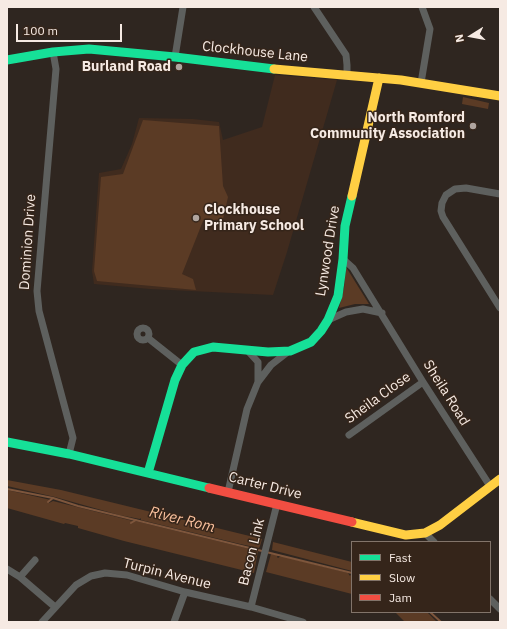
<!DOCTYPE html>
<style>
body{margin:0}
#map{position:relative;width:507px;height:629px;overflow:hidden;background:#2f2620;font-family:"IBM Plex Sans",sans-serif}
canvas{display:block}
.frame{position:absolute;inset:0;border:8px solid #f6eae3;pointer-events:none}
.legend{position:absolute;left:351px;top:541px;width:140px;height:72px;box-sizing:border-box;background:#35251a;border:1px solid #82746a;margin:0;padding:5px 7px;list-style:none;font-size:12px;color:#f6eae3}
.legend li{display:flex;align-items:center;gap:8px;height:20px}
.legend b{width:20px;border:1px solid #82746a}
.north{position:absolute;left:451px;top:16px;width:40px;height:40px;-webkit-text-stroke:3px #35251a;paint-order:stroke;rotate:259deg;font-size:11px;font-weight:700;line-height:16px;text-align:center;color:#f6eae3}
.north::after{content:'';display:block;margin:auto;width:14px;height:18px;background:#f6eae3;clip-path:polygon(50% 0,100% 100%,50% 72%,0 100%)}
.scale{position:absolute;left:16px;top:24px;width:106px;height:18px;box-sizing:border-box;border:2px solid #f6eae3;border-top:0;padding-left:5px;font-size:12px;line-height:14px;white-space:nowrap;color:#f6eae3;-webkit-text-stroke:3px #35251a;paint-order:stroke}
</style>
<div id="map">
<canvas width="507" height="629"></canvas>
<div class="frame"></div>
<ul class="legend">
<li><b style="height:5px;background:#16e098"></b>Fast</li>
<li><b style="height:5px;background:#ffcf43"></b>Slow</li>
<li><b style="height:5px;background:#f24e42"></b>Jam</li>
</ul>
<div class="north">N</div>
<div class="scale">100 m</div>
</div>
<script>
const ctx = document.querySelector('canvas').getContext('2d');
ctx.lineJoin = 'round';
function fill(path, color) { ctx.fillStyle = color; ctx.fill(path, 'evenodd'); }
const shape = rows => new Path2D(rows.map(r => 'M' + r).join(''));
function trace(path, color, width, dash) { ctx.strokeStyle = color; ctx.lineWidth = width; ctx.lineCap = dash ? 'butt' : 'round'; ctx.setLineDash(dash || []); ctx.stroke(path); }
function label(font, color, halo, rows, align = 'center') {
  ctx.font = font + ' "IBM Plex Sans",sans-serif'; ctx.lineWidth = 3; ctx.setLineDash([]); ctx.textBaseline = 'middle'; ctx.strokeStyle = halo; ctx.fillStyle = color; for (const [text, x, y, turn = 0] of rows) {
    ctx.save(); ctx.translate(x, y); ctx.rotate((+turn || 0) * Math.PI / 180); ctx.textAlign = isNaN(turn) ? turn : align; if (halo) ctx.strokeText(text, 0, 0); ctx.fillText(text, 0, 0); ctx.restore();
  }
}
fill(shape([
 [275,75,337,80,287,252,273,295,150,289,94,284,92,271,99,173,121,169,132,144,139,118,193,119,219,122,223,140,262,127]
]), '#402b1e');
fill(shape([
 [463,97,489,103,488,109,462,104],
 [143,120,219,126,223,186,228,197,223,219,203,221,182,274,193,279,196,290,97,281,94,271,101,177,123,174],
 [346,267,369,304,355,304,339,308,344,288],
 [7,480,61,490,262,539,260,546,259,548,240,544,141,520,141,518,140,519,119,515,55,497,7,486],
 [7,490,51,500,48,502,49,503,53,501,133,521,131,524,135,521,258,551,254,573,124,541,78,528,78,526,65,523,64,524,7,508],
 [273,542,352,562,352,571,272,550],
 [271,554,278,555,277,557,278,558,281,556,348,573,350,576,351,574,352,574,352,594,266,572],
 [395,612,427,612,437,622,405,622]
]), '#5b3b25');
trace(shape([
 [7,489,53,498,78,506,352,573],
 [48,502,53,498],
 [131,523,136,520],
 [430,612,441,622]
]), '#7e563c', 2);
trace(shape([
 [314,7,346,55,347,65,347,75],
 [53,52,56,69,37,291,39,311,73,438,69,454],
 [175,57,183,7],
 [421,83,430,29,422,7],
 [500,194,466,188,455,189,446,195,442,203,441,211,443,217,500,308],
 [343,259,353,268,423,382,490,486],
 [328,320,346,312,363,309,382,313],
 '137 334a6 6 0 1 1 12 0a6 6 0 1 1-12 0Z',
 [148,338,182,365],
 [258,382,271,365,289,351],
 [349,435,423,382],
 [228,492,247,409,258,382,258,362,247,350],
 [425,533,434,542],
 [7,569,20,577,55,607],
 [20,577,35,560],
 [490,599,500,609],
 [251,607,277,504],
 [42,622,76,585,91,576,105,573,127,575,185,592,251,607,303,622],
 [174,622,185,592]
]), '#5e605e', 7);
trace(shape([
 [7,60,53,52,89,49,175,57,274,69],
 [7,442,69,454,209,488],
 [148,473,175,380,182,365,194,352,213,347,268,352,290,351,311,342,321,331,328,320,338,296,343,259,345,226,352,196]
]), '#16e098', 9);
trace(shape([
 [274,69,401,80,500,96],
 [352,196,379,78],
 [352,522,406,535,425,533,440,525,500,479]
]), '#ffcf43', 9);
trace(shape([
 [209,488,352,522]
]), '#f24e42', 9);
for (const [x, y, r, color] of [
 [179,67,4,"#b0a59f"],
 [473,126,4,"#b0a59f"],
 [196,218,4,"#b0a59f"]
]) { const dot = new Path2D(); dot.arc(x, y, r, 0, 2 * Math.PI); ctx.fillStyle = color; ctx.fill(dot); trace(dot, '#35251a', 1.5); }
label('14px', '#f6eae3', '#35251a', [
 ["Clockhouse Lane",255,52,6],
 ["Dominion Drive",28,242,-86],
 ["Lynwood Drive",328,251,-81],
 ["Sheila Road",446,393,58],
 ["Sheila Close",378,398,-36],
 ["Carter Drive",265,486,14],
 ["Bacon Link",252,552,-76],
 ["Turpin Avenue",167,574,14]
]);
label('bold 14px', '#f6eae3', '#35251a', [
 ["Burland Road",171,67],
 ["North Romford",465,118],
 ["Community Association",465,134],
 ["Clockhouse",204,210,"left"],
 ["Primary School",204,226,"left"]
], 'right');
label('italic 15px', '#fbc29f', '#35251a', [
 ["River Rom",182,520,14]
]);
</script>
